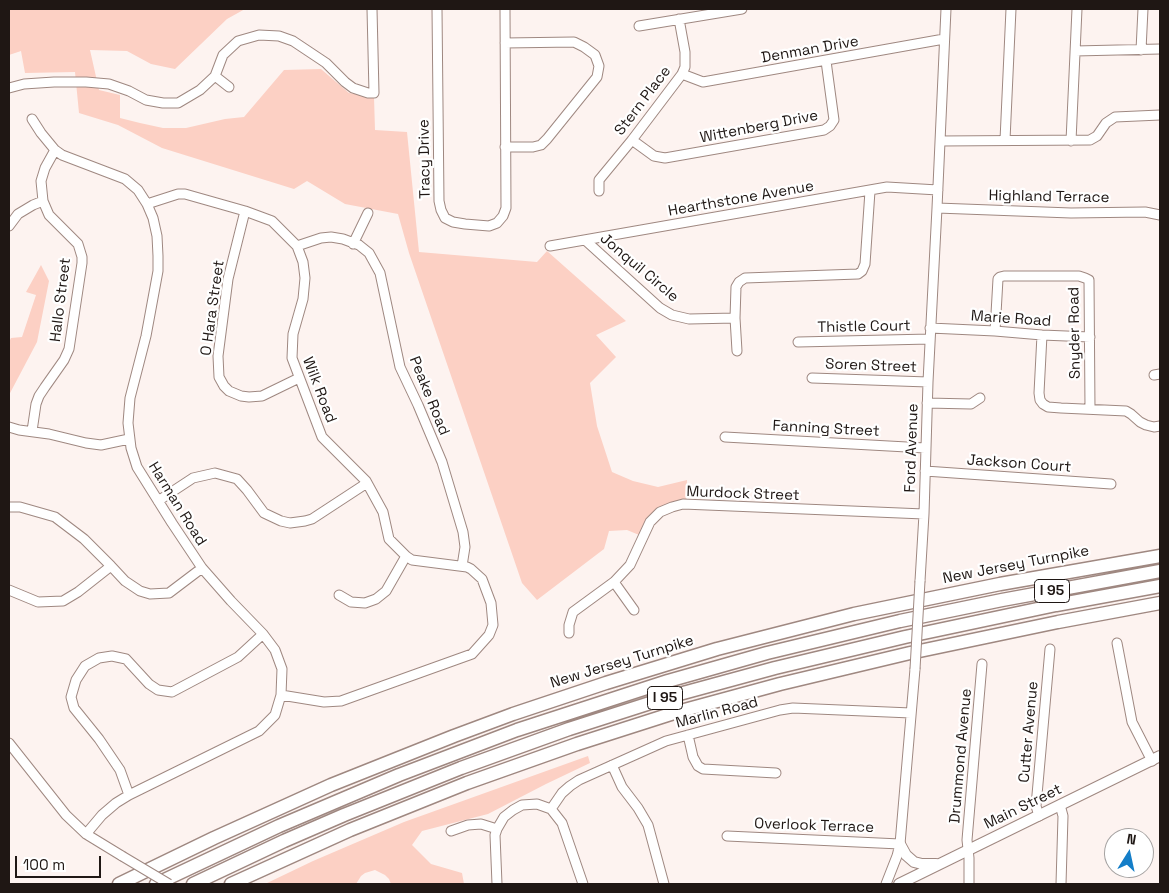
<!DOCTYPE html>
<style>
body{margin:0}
#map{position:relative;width:1169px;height:893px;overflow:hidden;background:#fdf3f0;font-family:"Space Grotesk",sans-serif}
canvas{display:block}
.frame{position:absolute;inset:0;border:10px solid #1f1714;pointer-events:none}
.north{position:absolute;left:1104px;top:828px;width:50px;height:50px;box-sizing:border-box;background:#fff;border:1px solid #a5a2a1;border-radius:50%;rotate:10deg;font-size:14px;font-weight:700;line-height:20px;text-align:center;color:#1f1714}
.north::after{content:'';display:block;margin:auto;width:18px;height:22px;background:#147ec8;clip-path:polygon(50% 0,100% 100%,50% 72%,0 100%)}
.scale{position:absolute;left:15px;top:856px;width:86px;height:22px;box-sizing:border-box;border:2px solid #1f1714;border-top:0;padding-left:6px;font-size:15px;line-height:18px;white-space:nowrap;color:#1f1714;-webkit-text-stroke:4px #fff;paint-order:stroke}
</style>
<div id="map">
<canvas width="1169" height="893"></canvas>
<div class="frame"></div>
<div class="north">N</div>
<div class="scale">100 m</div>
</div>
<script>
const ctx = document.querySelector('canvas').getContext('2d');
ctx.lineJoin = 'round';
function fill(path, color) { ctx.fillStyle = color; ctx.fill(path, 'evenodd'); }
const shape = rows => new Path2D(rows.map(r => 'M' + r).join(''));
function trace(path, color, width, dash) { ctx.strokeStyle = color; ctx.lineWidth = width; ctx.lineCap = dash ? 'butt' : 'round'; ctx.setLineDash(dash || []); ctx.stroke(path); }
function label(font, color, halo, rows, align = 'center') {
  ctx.font = font + ' "Space Grotesk",sans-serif'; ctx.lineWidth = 4.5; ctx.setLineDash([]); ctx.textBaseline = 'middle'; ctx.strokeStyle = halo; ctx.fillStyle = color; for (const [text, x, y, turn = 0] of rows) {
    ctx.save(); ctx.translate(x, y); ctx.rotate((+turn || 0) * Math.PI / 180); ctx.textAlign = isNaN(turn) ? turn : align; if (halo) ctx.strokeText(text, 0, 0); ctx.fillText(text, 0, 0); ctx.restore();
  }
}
fill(shape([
 [9,9,245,9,227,19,175,69,151,64,127,51,90,50,99,90,120,95,120,118,140,123,163,128,186,128,225,119,244,117,284,70,321,69,349,93,374,97,375,130,407,132,419,252,537,262,547,251,626,321,596,335,616,357,590,383,597,426,612,472,633,481,658,487,687,480,686,505,656,516,644,537,627,530,609,531,604,549,537,600,522,583,409,253,398,214,345,204,307,181,294,189,162,148,118,125,79,113,75,72,25,73,21,51,9,55],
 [41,265,49,281,37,342,9,395,9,342,11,338,22,337,36,295,26,292],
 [588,756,590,763,546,784,488,814,422,831,412,845,431,864,462,873,464,884,391,884,389,879,385,875,375,870,365,873,361,876,356,884,265,884,313,861,404,822]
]), '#fcd0c4');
const minor = shape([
 [437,9,439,201,441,210,445,218,453,222,465,224,489,226,497,223,503,216,506,208,505,9],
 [639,26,742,9],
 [505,43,574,42,584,47,595,55,599,66,597,77,547,139,541,145,533,147,505,147],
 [1141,50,1143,9],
 [1075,51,1160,49],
 [682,74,703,82,944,39],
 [215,76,229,87],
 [9,88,24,84,54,82,86,82,109,84,129,91,146,100,163,103,178,103,200,90,215,76,223,55,238,41,259,35,279,36,293,41,326,63,345,82,353,88,368,93,374,93,372,9],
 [32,119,41,133,55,150,62,155,125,179,138,190,147,204,153,218,157,236,158,256,158,271,146,336,130,398,128,423,131,448,137,467,172,523,202,568,231,601,263,634,275,650,282,669,281,695,275,715,259,731,129,795,116,803,102,815,86,834],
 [632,140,654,156,665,158,824,130,830,126,834,120,826,61],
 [1005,140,1011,9],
 [940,141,1090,140,1097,136,1106,123,1115,117,1160,115],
 [1071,141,1077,9],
 [599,191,599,180,632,140,682,74,685,67,685,52,679,19],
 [147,204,178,194,185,194,245,211,272,221,297,246,303,262,305,278,303,299,293,334,292,358,322,437,366,481,383,512,389,539,406,556,412,560,467,567,471,569,482,579,491,603,493,625,489,635,472,654,341,701,324,702,281,695],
 [937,208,1071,213,1145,212,1160,215],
 [245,211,228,279,218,356,219,377,224,386,229,391,241,396,249,397,262,396,299,378],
 [9,226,18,214,33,205,43,201],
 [585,240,660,308,672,315,689,319,735,318],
 [353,244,368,213],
 [297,246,321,238,331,237,343,239,359,245,369,253,380,273,400,367,418,405,442,462,463,532,465,547,462,566],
 [550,246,887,187,938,190],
 [930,328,995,331,1042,335,1090,337],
 [995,331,998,279,1000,277,1004,276,1079,276,1085,278,1089,280,1090,409],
 [1042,335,1039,393,1040,400,1043,404,1048,407,1061,408,1126,411,1131,414,1140,422,1146,425,1154,427,1160,426],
 [798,342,930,339],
 [737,351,735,318,736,287,739,282,745,278,858,274,862,271,865,264,870,191],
 [1154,375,1160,374],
 [812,378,928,382],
 [927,403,971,404,980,398],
 [9,427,19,430,49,434,86,443,101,445,129,439],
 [32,431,36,404,39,396,45,387,64,360,69,349,82,263,82,257,78,244,49,215,43,201,41,181,45,168,55,150],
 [725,437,925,448],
 [925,471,1111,484],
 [158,501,193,478,215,473,237,479,247,490,264,513,281,521,290,523,305,521,312,519,367,483],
 [9,507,20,507,55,517,84,539,111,566,78,592,63,601,38,602,9,590],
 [111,566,125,581,140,591,150,594,169,593,202,568],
 [920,581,924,514,928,382,937,208,946,9],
 [614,582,634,610],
 [339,595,351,602,365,603,376,599,386,591,406,556],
 [569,633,569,625,573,612,614,582,630,565,650,522,660,512,672,507,683,504,924,514],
 [1117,643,1132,722,1152,761],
 [688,735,693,757,698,766,703,769,776,773],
 [9,743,66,815,86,834,122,856],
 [612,765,622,787,638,808,648,825,664,884],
 [129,795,120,770,99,739,74,708,71,697,76,680,85,666,99,658,112,656,126,659,149,684,158,690,172,692,238,657,263,634],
 [1060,805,1063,816,1061,884],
 [551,809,562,793,570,786,579,780,666,741,780,710,793,708,911,713],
 [1039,816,1036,806,1050,649],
 [451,831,468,825,481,824,497,829],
 [727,836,900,844],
 [497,884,495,835,497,829,504,817,513,810,522,805,537,804,551,809,562,823,583,884],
 [886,884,897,856,900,844,915,669],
 [969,884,969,858,967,840,982,664]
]);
const major = shape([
 [900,844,906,855,914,862,922,864,936,864],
 [899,884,1160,756]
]);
const highway = shape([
 [119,884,214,838,331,785,454,736,513,714,606,683,717,649,854,614,1000,584,1160,556],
 [156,884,279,826,399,775,517,730,668,681,767,653,900,621,1002,600,1160,571],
 [193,884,284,841,344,815,461,768,569,729,672,696,775,668,905,637,1056,605,1160,586],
 [231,884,350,830,467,783,577,744,677,712,780,684,910,653,1058,622,1160,603]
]);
trace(minor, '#9f8881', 11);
trace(major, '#9f8881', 12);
trace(highway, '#9f8881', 15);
trace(minor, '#fff', 9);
trace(major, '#fff', 10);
trace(highway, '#fff', 12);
const minorBridge = shape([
 [915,669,920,581],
 [122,856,169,884]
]);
trace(minorBridge, '#9f8881', 11, []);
trace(minorBridge, '#fff', 9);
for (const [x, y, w] of [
 [1052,591,35],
 [665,698,35]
]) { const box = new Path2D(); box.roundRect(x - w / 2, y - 11.5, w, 23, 4); ctx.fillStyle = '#fff'; ctx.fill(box); trace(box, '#1f1714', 1); }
label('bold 14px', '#1f1714', null, [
 ["I 95",1052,591],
 ["I 95",665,698]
]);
label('15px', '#1f1714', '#fff', [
 ["Denman Drive",810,50,-10],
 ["Stern Place",643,101,-53],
 ["Wittenberg Drive",759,127,-11],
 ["Tracy Drive",425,159,-91],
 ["Highland Terrace",1049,197,1],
 ["Hearthstone Avenue",741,199,-10],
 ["Jonquil Circle",639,268,40],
 ["Hallo Street",61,300,-83],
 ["O Hara Street",213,308,-82],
 ["Marie Road",1011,319,4],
 ["Thistle Court",864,327,-1],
 ["Snyder Road",1075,333,-91],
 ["Soren Street",871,366,2],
 ["Wilk Road",319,390,69],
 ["Peake Road",429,396,68],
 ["Fanning Street",826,429,3],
 ["Ford Avenue",912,448,-88],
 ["Jackson Court",1019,464,4],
 ["Murdock Street",743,494,2],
 ["Harman Road",177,504,58],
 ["New Jersey Turnpike",1016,565,-11],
 ["New Jersey Turnpike",622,662,-17],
 ["Marlin Road",717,713,-15],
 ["Cutter Avenue",1029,732,-85],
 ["Drummond Avenue",961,756,-85],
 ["Main Street",1023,807,-26],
 ["Overlook Terrace",814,826,2]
]);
</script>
